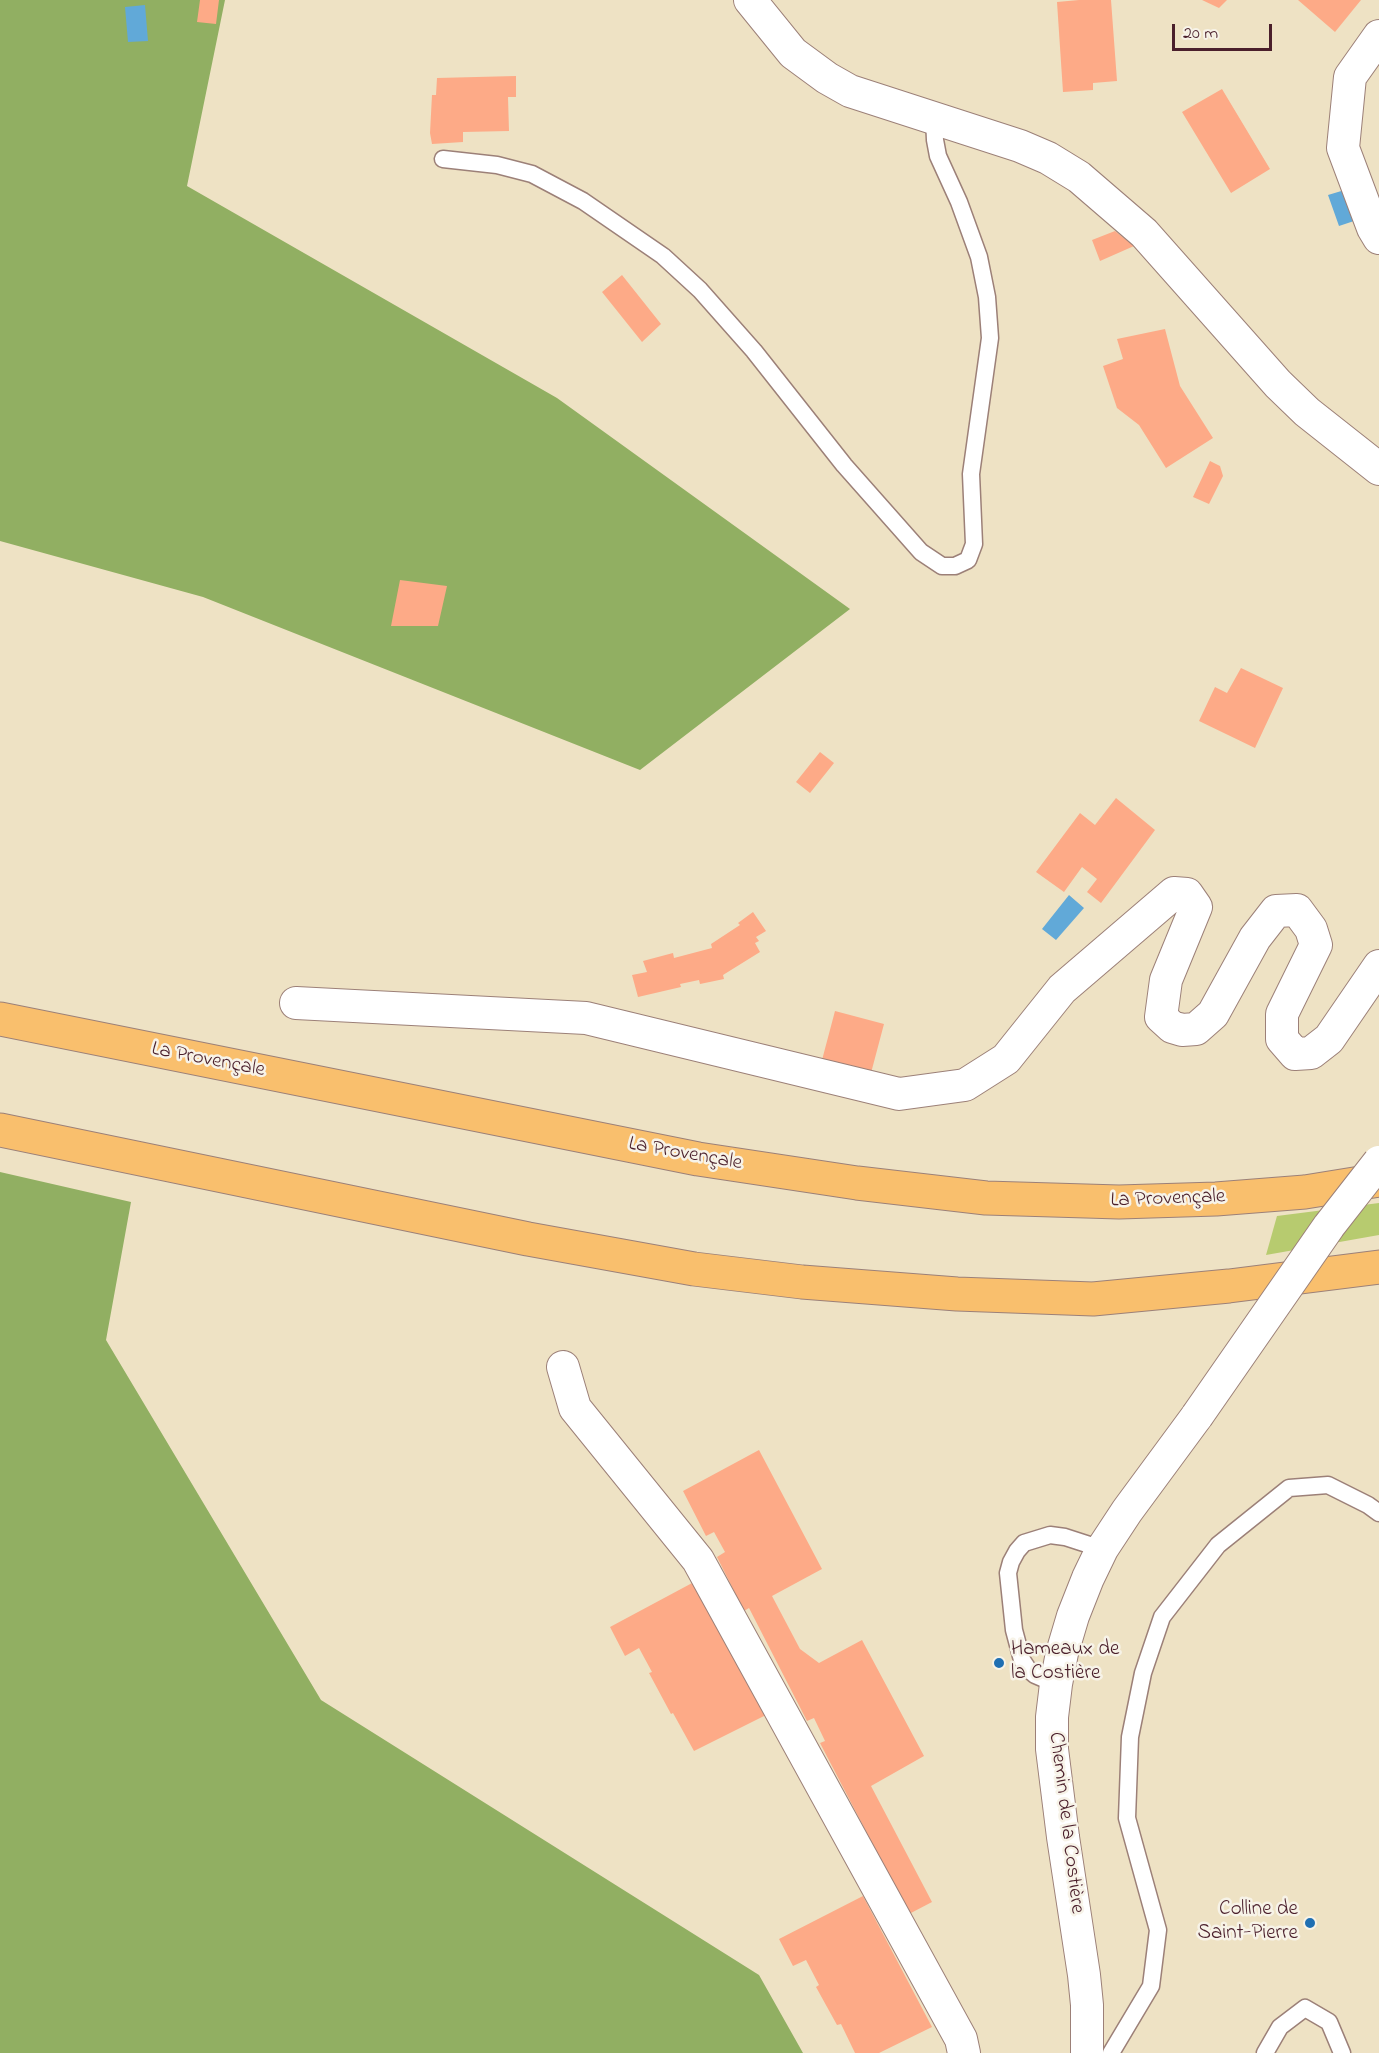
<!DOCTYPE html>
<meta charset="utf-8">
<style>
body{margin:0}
#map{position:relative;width:1379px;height:2053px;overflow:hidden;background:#eee2c4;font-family:"Indie Flower",sans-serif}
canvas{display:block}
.scale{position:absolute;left:1172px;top:24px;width:100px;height:27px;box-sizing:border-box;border:3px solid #4a1f2b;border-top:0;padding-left:8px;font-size:18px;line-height:21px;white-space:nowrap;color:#4a1f2b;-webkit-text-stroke:4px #f7f3e8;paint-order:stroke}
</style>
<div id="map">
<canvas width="1379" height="2053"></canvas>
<div class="scale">20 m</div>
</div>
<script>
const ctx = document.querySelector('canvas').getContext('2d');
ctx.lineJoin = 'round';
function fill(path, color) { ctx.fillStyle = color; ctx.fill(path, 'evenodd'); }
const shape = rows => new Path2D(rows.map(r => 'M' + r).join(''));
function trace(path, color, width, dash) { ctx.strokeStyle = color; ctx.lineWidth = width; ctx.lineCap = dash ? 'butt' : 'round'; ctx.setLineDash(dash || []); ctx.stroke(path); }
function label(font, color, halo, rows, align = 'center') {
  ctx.font = font + ' "Indie Flower",sans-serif'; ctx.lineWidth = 5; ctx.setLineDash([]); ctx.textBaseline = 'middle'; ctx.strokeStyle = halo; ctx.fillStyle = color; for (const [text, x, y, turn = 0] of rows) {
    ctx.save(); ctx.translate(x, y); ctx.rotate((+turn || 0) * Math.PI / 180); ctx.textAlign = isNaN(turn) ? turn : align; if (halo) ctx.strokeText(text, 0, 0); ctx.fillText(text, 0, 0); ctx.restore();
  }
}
fill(shape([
 [1379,1203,1379,1235,1266,1255,1277,1216]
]), '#b7cb6f');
fill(shape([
 [0,0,225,0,187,186,557,398,850,609,640,770,203,597,0,541],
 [0,1172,131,1202,106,1340,321,1700,759,1975,803,2053,0,2053]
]), '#91af62');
fill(shape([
 [145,5,148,41,128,42,125,7],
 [1348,189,1357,220,1339,226,1328,195],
 [1069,895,1084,908,1056,940,1042,929]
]), '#61a9d8');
fill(shape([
 [200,0,219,0,216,24,197,22],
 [1079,0,1111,0,1117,81,1093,83,1093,90,1063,92,1057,2],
 [1202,0,1227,0,1219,8],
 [1298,0,1361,0,1335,32],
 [516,76,516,97,508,97,509,131,463,132,463,142,432,144,430,133,432,95,436,95,437,78],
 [1222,89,1270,169,1231,193,1182,112],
 [1115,231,1134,246,1100,261,1092,240],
 [622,275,661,324,642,342,602,292],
 [1165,329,1180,386,1213,438,1166,468,1139,425,1117,408,1103,366,1123,359,1117,339],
 [1210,461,1220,466,1223,476,1209,504,1193,497],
 [400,580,447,586,438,626,391,626],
 [1241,668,1283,688,1255,748,1199,721,1215,687,1227,693],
 [820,752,834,763,810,793,796,782],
 [1116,798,1155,830,1101,903,1087,892,1097,879,1082,867,1064,892,1036,872,1080,813,1095,825],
 [753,912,766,931,756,937,759,941,755,943,760,952,723,975,724,979,700,984,699,980,680,984,681,987,638,997,632,975,647,972,643,961,673,953,674,958,712,948,711,944,740,925,738,923],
 [835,1011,884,1024,871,1073,822,1060],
 [759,1450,822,1569,772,1596,800,1649,819,1663,862,1640,924,1756,871,1786,932,1902,909,1914,820,1743,825,1741,814,1718,807,1721,749,1608,744,1611,717,1557,725,1552,714,1532,706,1536,683,1491],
 [694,1582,766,1715,694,1751,673,1713,671,1714,649,1673,652,1672,639,1648,625,1656,610,1627],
 [863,1896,932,2027,879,2053,855,2053,841,2024,837,2025,816,1987,819,1985,806,1960,793,1966,779,1939]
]), '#fdaa87');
const service = shape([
 [443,159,497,165,532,174,583,201,663,256,700,290,754,351,844,465,921,552,942,566,955,566,968,560,974,544,971,474,990,338,987,297,979,257,959,202,938,156,935,140,934,118],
 [1056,1684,1035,1675,1028,1669,1022,1660,1014,1630,1008,1573,1011,1562,1017,1551,1024,1543,1050,1535,1065,1537,1102,1549],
 [1111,2053,1151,1986,1158,1930,1127,1818,1130,1737,1143,1673,1162,1617,1218,1545,1289,1488,1328,1485,1368,1505,1379,1513],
 [1265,2053,1280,2027,1305,2008,1329,2022,1342,2053]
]);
const minor = shape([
 [750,0,793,53,827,78,850,91,1020,146,1048,158,1079,177,1144,233,1278,384,1307,412,1379,469],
 [1379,36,1350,77,1343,148,1373,228,1379,238],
 [296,1003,586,1018,899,1094,965,1085,1006,1059,1062,989,1174,893,1187,894,1196,907,1166,980,1161,1017,1172,1027,1182,1030,1196,1029,1213,1014,1255,938,1276,911,1297,910,1311,929,1316,945,1282,1014,1282,1039,1295,1054,1311,1053,1329,1039,1379,966],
 [563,1367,575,1408,698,1560,961,2039,964,2053],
 [1087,2053,1087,2005,1084,1975,1063,1837,1052,1749,1052,1717,1056,1684,1062,1653,1073,1616,1088,1578,1102,1549,1127,1511,1197,1416]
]);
const motorway = shape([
 [0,1019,698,1159,857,1183,986,1198,1119,1202,1216,1199,1305,1192,1379,1180],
 [0,1130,528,1239,694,1269,802,1282,957,1294,1093,1299,1229,1286,1379,1267]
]);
trace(service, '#9c8078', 19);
trace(minor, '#9c8078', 34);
trace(motorway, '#9c8078', 35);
trace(service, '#fff', 16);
trace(minor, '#fff', 32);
trace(motorway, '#f9bf6d', 33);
const minorBridge = shape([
 [1197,1416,1329,1226,1379,1162]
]);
trace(minorBridge, '#9c8078', 34, []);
trace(minorBridge, '#fff', 32);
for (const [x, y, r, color] of [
 [999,1663,6,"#1f6fb2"],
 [1310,1923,6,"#1f6fb2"]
]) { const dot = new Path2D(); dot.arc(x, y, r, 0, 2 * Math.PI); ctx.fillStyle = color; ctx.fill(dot); trace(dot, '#f7f3e8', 2); }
label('21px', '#4a1f2b', '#f7f3e8', [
 ["La Provençale",208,1061,11],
 ["La Provençale",685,1155,10],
 ["La Provençale",1168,1200,-2],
 ["Chemin de la Costière",1065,1823,83]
]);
label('21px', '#4a1f2b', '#f7f3e8', [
 ["Hameaux de",1011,1651],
 ["la Costière",1011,1675],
 ["Colline de",1298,1911,"right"],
 ["Saint-Pierre",1298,1935,"right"]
], 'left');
</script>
